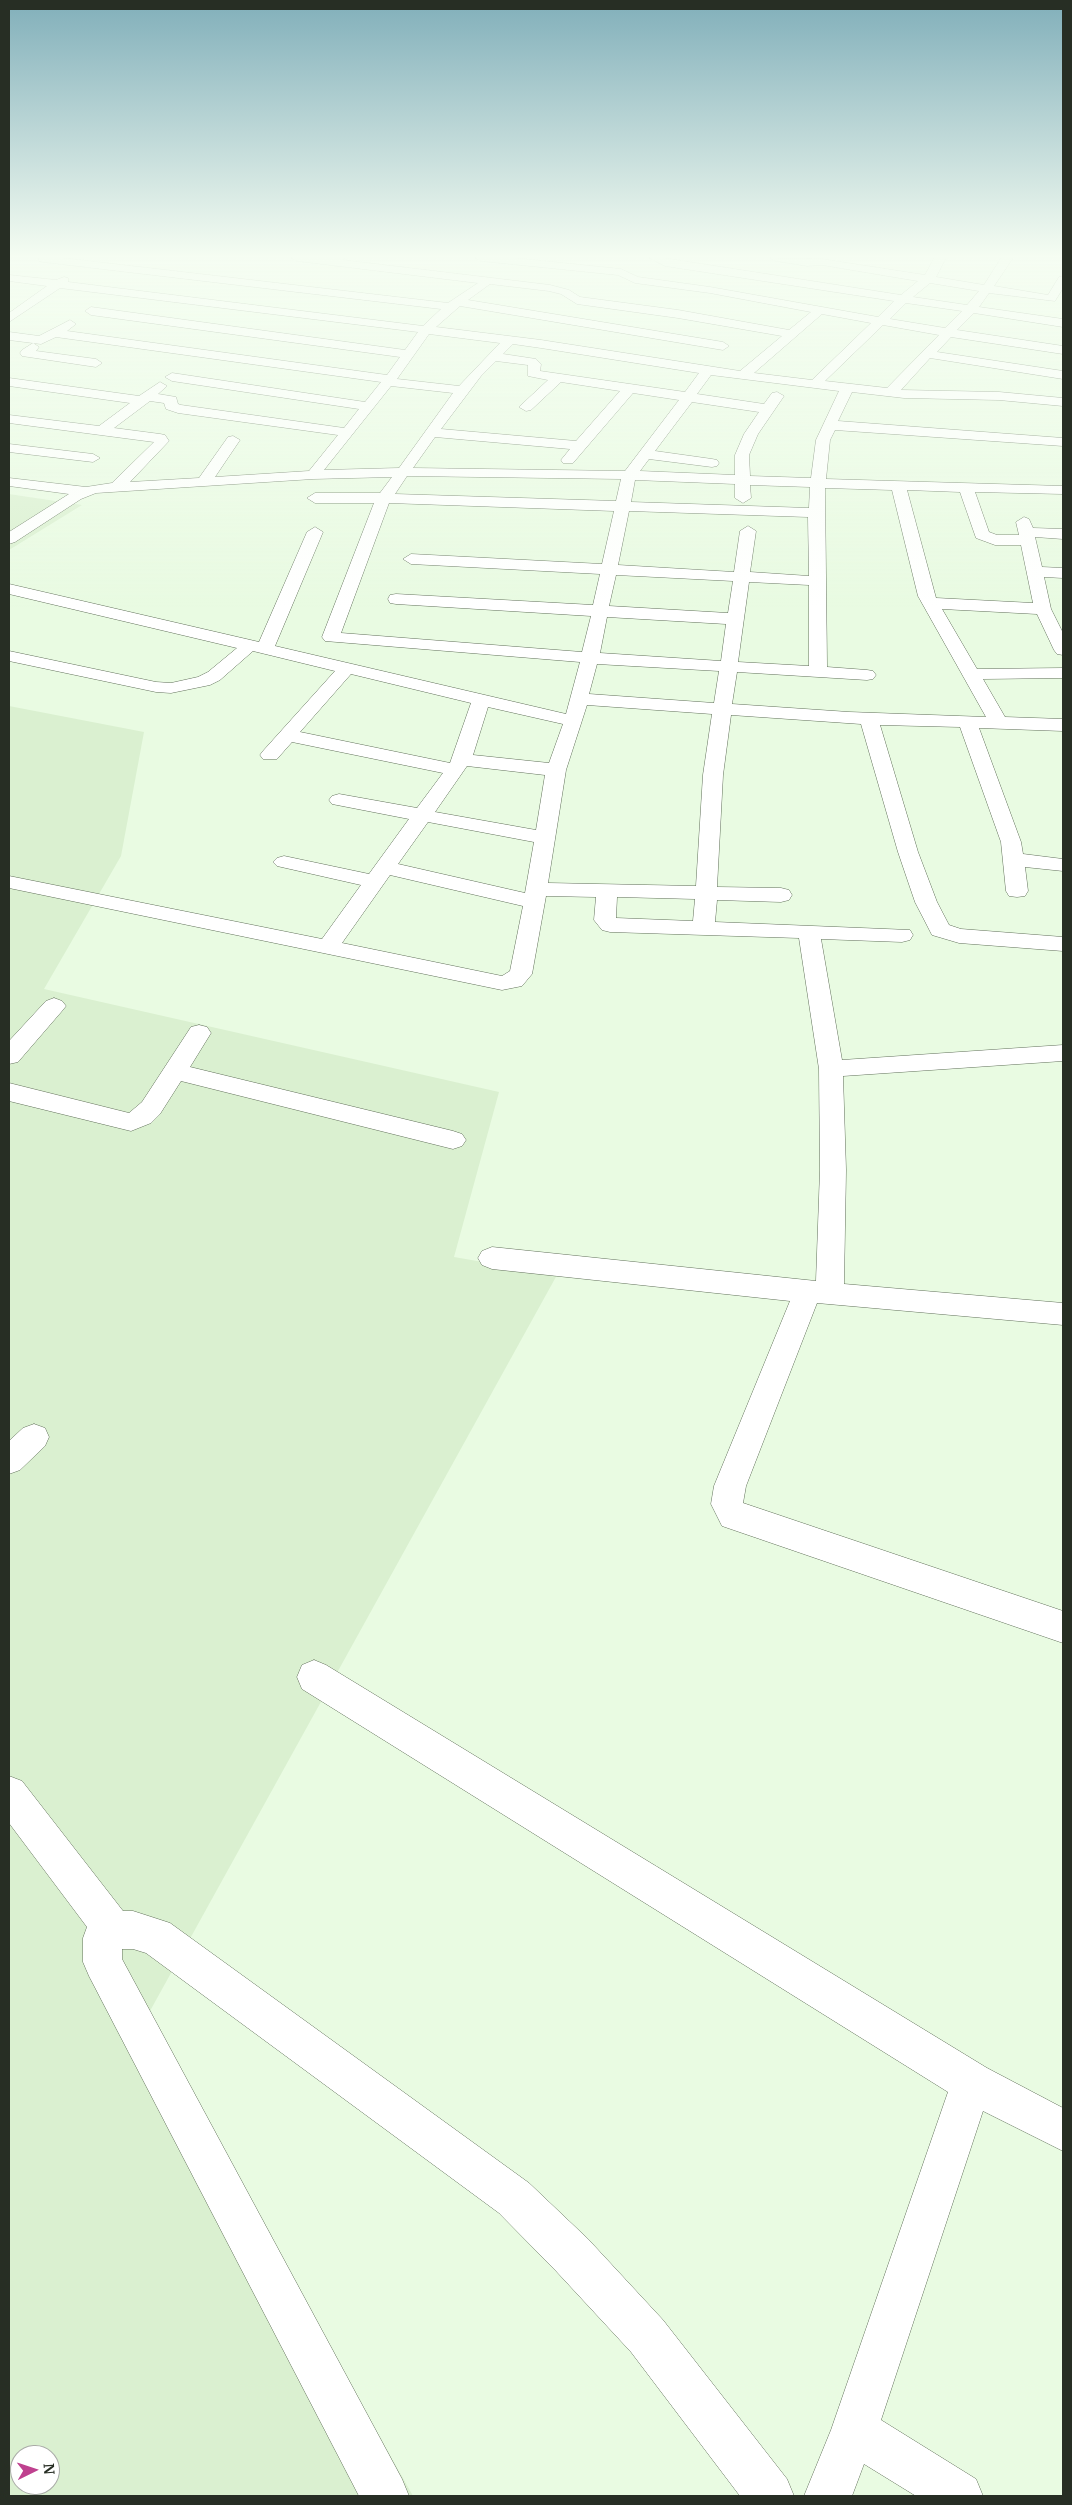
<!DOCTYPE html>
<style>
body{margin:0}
#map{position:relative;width:1072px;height:2505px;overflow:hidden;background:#e9fbe2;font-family:Merriweather,serif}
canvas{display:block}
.frame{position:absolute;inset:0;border:10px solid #272e24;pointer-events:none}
.north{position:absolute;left:10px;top:2445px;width:50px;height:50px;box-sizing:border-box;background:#fff;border:1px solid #a9aba7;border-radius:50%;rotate:86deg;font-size:14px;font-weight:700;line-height:20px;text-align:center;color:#272e24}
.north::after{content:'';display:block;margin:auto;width:18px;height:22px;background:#bf418f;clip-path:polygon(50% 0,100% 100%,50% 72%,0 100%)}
</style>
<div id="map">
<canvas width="1072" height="2505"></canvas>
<div class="frame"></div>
<div class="north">N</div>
</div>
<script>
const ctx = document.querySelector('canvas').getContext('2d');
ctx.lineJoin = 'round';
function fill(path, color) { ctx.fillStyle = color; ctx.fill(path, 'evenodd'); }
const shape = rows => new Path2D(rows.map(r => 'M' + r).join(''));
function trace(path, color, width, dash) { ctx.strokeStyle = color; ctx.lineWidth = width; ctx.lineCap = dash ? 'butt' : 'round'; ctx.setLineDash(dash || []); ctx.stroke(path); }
fill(shape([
 [9,494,82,505,9,550],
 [9,706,144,732,121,856,44,989,499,1092,454,1257,557,1275,145,2020,413,2496,9,2496],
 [20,2455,50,2455,50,2485,20,2485]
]), '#daf0d0');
const minor = shape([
 [38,258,63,258,448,303,478,283,297,261,291,258,345,258,343,260,550,285,569,290,580,297,678,310,789,330,811,312,710,293,635,283,618,275,481,261,475,258,515,258,621,269,638,277,710,287,878,317,894,301,665,266,649,258,664,258,901,295,918,281,822,265,807,266,776,261,770,258,822,259,925,275,934,258,946,258,936,277,984,285,1001,258,1013,258,994,286,1048,295,1059,277,1063,276,1063,288,1055,301,989,293,979,307,1063,319,1063,327,974,313,957,330,1063,346,1063,354,951,337,937,352,1063,371,1063,379,930,358,901,390,999,392,1063,398,1063,406,999,400,904,398,852,392,838,421,1063,438,1063,446,835,430,830,440,826,479,1063,486,1063,494,975,492,989,532,997,535,1019,535,1016,522,1024,517,1029,519,1033,528,1063,529,1063,539,1035,537,1042,567,1063,568,1063,578,1044,577,1051,609,1063,633,1063,655,1057,654,1054,650,1037,614,942,609,977,669,1063,668,1063,678,983,679,1005,717,1063,719,1063,731,979,728,1021,842,1023,854,1063,859,1063,871,1025,867,1028,891,1025,896,1017,897,1009,896,1006,891,1001,842,960,727,880,725,918,852,937,902,949,925,961,929,1063,937,1063,951,959,943,932,935,915,902,898,852,861,724,731,715,723,775,717,887,781,888,789,890,792,895,789,900,781,902,717,900,715,922,910,930,913,935,910,940,902,942,821,939,842,1060,1063,1045,1063,1061,843,1076,846,1170,844,1284,1063,1303,1063,1325,817,1303,746,1486,743,1503,1063,1611,1063,1643,722,1526,711,1504,714,1486,790,1301,492,1269,482,1265,478,1258,482,1251,492,1247,816,1281,820,1170,819,1069,799,938,610,932,602,930,594,920,596,897,546,896,532,974,522,986,502,990,9,888,9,876,322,939,361,885,277,866,273,862,277,858,284,856,369,874,409,819,332,804,329,800,332,796,339,794,417,808,443,773,292,742,277,759,263,759,260,755,263,751,335,671,253,651,220,680,210,685,171,693,156,692,9,661,9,651,156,682,171,683,198,677,208,672,237,648,9,594,9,584,259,642,307,532,315,527,323,532,275,646,566,714,580,662,325,641,322,637,374,503,315,503,307,498,315,493,380,493,392,477,313,479,96,493,81,499,15,542,9,544,9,532,69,494,9,486,9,478,86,487,112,483,154,442,9,423,9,415,99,426,130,403,9,386,9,378,139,396,160,382,167,386,158,394,176,397,178,404,181,405,344,428,359,409,172,381,165,377,172,373,365,402,381,382,56,337,41,344,9,340,9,332,39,336,70,320,76,324,67,331,387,375,400,357,91,315,85,311,91,307,405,350,418,332,60,288,9,322,9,313,47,286,9,281,9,275,56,280,64,277,68,278,68,282,423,326,441,309,43,262,39,261,38,258],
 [930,283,979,291,967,305,913,297,930,283],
 [490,284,549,291,561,294,577,304,678,318,782,336,740,371,541,340,436,327,460,306,723,350,729,346,723,342,468,300,490,284],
 [906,303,962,311,945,328,890,319,906,303],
 [822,314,871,323,812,380,754,373,822,314],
 [883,325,939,335,887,388,825,381,883,325],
 [429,334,500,343,459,386,397,379,429,334],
 [513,344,541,348,699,373,685,392,540,371,541,364,536,359,503,354,513,344],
 [496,361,528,365,528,376,548,380,519,407,526,411,531,410,561,382,620,391,576,441,441,429,481,376,496,361],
 [711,375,839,391,816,440,811,478,750,476,749,455,758,434,784,396,777,392,772,393,764,404,697,394,711,375],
 [391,386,453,393,399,468,324,470,391,386],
 [633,393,679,400,625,471,413,468,435,437,570,449,561,460,563,463,573,463,633,393],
 [150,401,164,403,166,409,178,413,338,435,309,471,215,477,240,440,233,436,228,437,199,478,130,482,169,441,165,435,160,434,114,428,150,401],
 [692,402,759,412,744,434,735,455,735,475,640,471,649,459,712,467,717,466,719,463,717,460,712,459,655,451,692,402],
 [407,476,621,479,616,501,395,494,407,476],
 [635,480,735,484,735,498,743,503,751,498,750,485,810,487,809,508,631,502,635,480],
 [825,488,892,490,918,596,986,717,849,712,732,704,737,672,867,680,873,679,876,675,873,671,867,670,827,667,825,488],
 [907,490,960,492,976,538,995,545,1021,545,1033,603,936,598,907,490],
 [389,503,614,511,602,564,411,554,403,559,411,564,600,574,593,605,396,594,390,595,388,599,390,603,396,604,591,616,582,652,341,633,389,503],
 [629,511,808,517,809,576,750,572,756,531,748,526,740,531,734,572,618,565,629,511],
 [616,575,733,581,728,613,609,606,616,575],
 [749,582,809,585,809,666,738,662,749,582],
 [607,617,726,624,721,661,600,653,607,617],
 [597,664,719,671,714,703,589,694,597,664],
 [351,674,471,703,450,763,300,732,351,674],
 [587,705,712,714,703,775,696,886,548,883,566,770,587,705],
 [488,707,563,724,549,763,473,755,488,707],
 [467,766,545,775,536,830,435,812,467,766],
 [428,822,534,842,525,893,398,864,428,822],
 [390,875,523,906,510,971,502,976,342,943,390,875],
 [617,897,695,899,693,921,616,918,617,897],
 [33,343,39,347,36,351,96,359,102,363,96,367,22,356,20,353,22,350,33,343],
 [9,444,93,454,100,458,93,462,9,452,9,444],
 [54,998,62,1001,66,1006,62,1011,18,1062,9,1064,9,1041,46,1001,54,998],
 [199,1025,207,1027,211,1033,190,1067,453,1131,462,1134,466,1140,462,1146,453,1149,181,1081,160,1114,151,1123,131,1131,9,1101,9,1083,129,1113,142,1102,191,1027,199,1025],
 [34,1424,45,1428,49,1437,45,1446,20,1470,9,1474,9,1441,23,1428,34,1424],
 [314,1660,326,1665,987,2068,1063,2108,1063,2151,983,2111,881,2420,976,2479,983,2496,916,2496,864,2464,852,2496,804,2496,831,2430,948,2092,302,1689,297,1677,302,1665,314,1660],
 [9,1776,22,1781,123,1911,133,1911,170,1923,529,2183,588,2239,663,2320,787,2479,794,2496,740,2496,631,2352,556,2271,499,2213,146,1953,133,1949,122,1949,122,1959,402,2479,409,2496,359,2496,89,1976,83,1962,83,1938,87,1927,9,1823,9,1776]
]);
trace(minor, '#62715b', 1);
fill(minor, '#fff');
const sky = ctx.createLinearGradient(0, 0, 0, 609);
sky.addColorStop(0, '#81afba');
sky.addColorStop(0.42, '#f5fdf2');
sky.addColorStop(1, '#f5fdf200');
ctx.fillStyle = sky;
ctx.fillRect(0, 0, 1072, 609);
</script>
